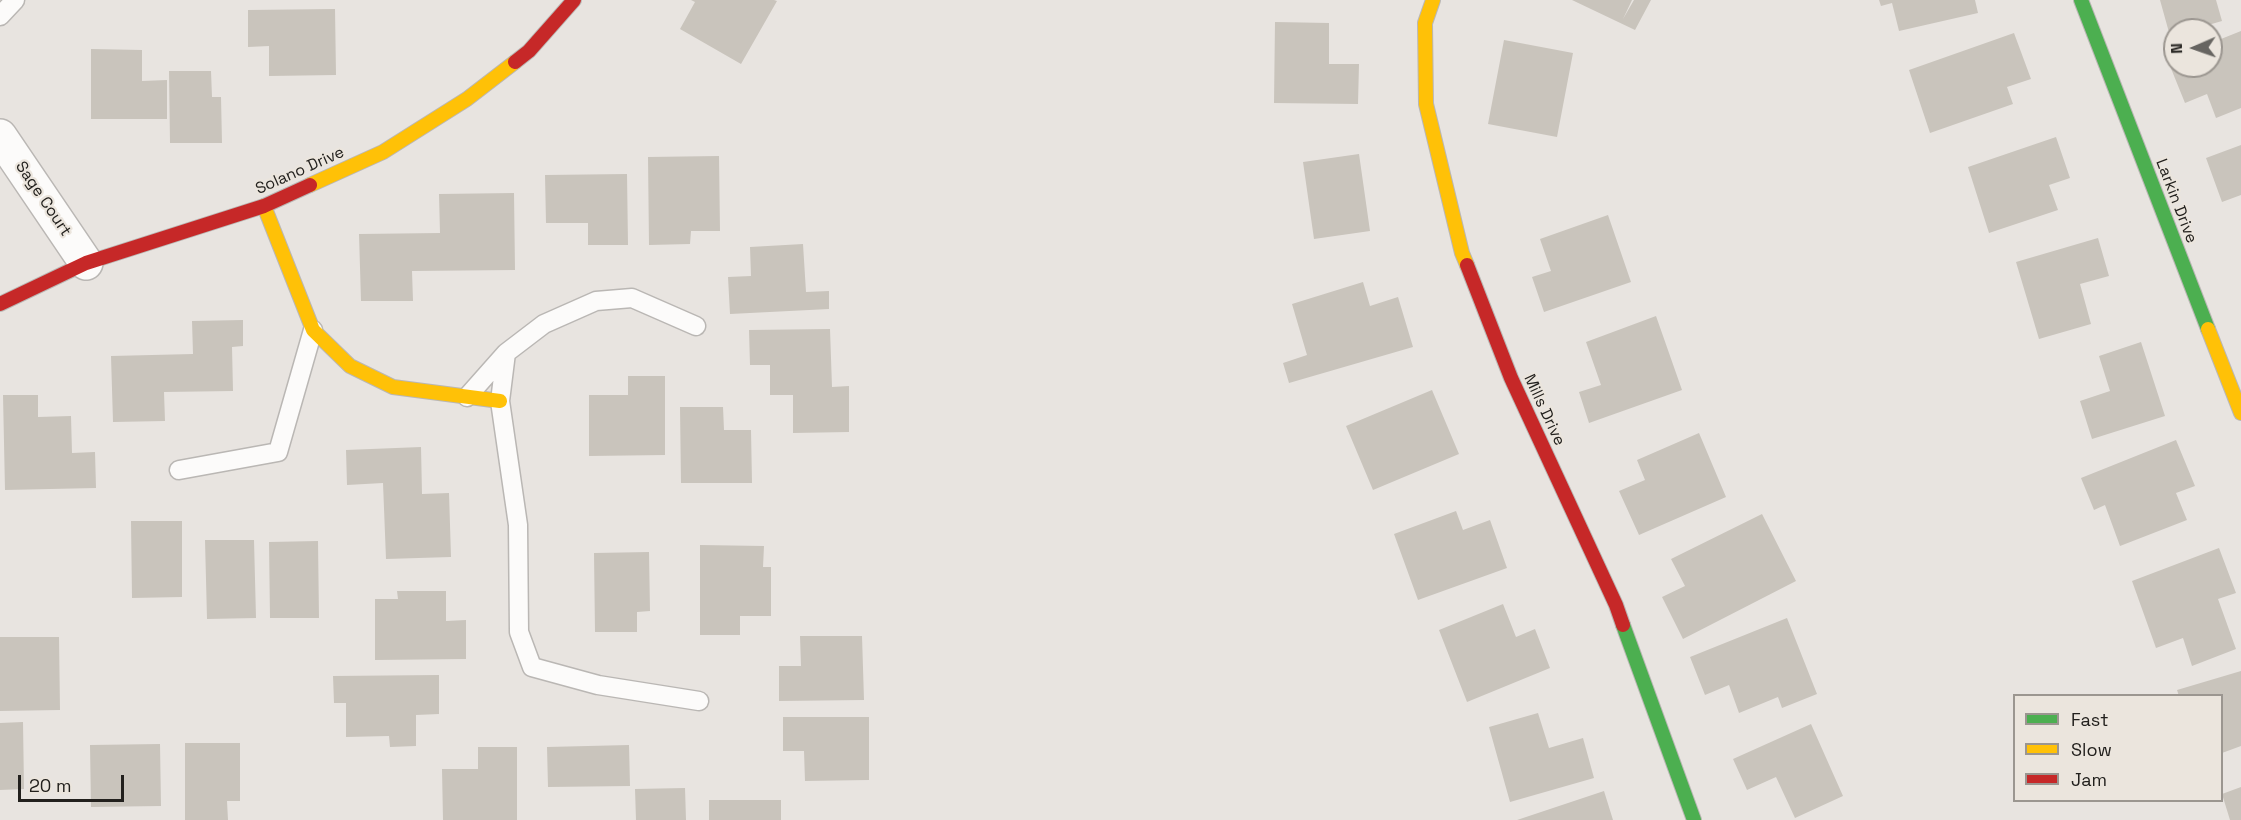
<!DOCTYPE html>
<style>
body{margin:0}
#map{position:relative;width:2241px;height:820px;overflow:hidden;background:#e8e4e0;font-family:"Space Grotesk",sans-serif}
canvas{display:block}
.legend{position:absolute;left:2013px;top:694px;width:210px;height:108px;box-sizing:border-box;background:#ebe5dd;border:2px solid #9b9690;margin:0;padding:8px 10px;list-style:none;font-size:18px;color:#22201d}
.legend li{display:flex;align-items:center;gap:12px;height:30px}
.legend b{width:30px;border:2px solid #9b9690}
.north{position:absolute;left:2163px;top:18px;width:60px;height:60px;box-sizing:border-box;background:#ebe5dd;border:2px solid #9b9690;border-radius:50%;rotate:268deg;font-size:16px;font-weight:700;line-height:24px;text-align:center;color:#22201d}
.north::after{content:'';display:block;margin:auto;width:21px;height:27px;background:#676561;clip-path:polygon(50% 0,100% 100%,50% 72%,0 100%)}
.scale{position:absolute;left:18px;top:775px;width:106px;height:27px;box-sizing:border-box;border:3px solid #22201d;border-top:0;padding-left:8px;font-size:18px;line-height:21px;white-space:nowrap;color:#22201d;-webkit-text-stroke:4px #ebe5dd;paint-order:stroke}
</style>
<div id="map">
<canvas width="2241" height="820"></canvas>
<ul class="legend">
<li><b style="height:8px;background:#4caf50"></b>Fast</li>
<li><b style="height:8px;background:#ffc107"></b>Slow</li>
<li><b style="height:8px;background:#c62828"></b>Jam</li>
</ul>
<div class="north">N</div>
<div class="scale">20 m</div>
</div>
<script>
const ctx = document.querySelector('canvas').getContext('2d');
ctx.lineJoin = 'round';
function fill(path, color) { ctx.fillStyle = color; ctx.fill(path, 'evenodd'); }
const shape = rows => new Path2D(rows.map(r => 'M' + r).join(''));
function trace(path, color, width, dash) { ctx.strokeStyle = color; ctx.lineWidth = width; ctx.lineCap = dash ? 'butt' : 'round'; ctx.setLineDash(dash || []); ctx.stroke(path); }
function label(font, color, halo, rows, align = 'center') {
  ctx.font = font + ' "Space Grotesk",sans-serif'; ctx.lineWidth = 4.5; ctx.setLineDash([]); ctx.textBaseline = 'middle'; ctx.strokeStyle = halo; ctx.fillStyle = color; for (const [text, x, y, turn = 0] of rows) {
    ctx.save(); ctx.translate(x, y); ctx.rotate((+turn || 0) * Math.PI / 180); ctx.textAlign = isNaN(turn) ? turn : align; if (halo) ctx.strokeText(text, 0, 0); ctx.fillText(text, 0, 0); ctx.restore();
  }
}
fill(shape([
 [691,0,774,0,777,1,741,64,680,29,695,2],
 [1572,0,1632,0,1623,19,1634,0,1651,0,1635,30],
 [1879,0,1975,0,1978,13,1899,31,1892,3,1881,6],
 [2160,0,2216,0,2222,21,2191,30,2175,30,2175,35,2170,36],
 [335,9,336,75,269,76,269,46,248,47,248,10],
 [1275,22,1329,23,1329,64,1359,64,1358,104,1274,103],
 [2241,31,2241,108,2216,118,2207,94,2185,103,2168,61,2175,58,2175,66,2211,66,2211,43],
 [2014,33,2031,79,2007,87,2013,104,1930,133,1909,70],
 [1504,40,1573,53,1557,137,1488,124],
 [91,49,142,50,142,81,167,80,167,119,91,119],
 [169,71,211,71,212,97,221,97,222,143,170,143],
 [2056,137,2070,178,2049,185,2058,210,1989,233,1968,167],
 [2241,145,2241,195,2222,202,2206,158],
 [1359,154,1370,231,1314,239,1303,162],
 [719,156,720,231,691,231,690,244,649,245,648,157],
 [627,174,628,245,588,245,588,223,546,223,545,175],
 [514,193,515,270,412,271,413,301,361,301,359,234,440,233,439,194],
 [1608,215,1631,282,1544,312,1532,277,1551,271,1540,239],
 [2098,238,2109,276,2080,284,2091,324,2039,339,2016,262],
 [803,244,806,292,829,291,829,309,730,314,728,277,751,276,750,247],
 [1363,282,1370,306,1398,297,1413,347,1289,383,1283,363,1307,355,1292,304],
 [1656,316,1682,390,1589,423,1579,392,1601,385,1586,342],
 [243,320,243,346,232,347,233,391,164,392,165,421,113,422,111,356,193,354,192,321],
 [830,329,832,387,849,386,849,432,793,433,793,395,770,395,770,365,750,365,749,330],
 [2141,342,2165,416,2092,439,2080,401,2110,391,2099,356],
 [628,376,665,376,665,455,589,456,589,395,628,395],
 [1432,390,1459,454,1373,490,1346,426],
 [3,395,38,395,38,417,71,416,72,453,95,452,96,488,5,490],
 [680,407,723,407,724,430,751,430,752,483,681,483],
 [1699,433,1726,497,1639,535,1619,491,1645,480,1637,460],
 [2176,440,2195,486,2176,493,2187,520,2120,546,2105,505,2094,510,2081,478],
 [421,447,422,494,449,493,451,557,386,559,383,483,347,485,346,450],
 [1456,511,1463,530,1490,520,1507,568,1418,600,1394,534],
 [1762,514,1796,581,1683,639,1662,597,1685,586,1671,559],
 [131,521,182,521,182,597,132,598],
 [205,540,254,540,256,618,207,619],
 [318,541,319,618,270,618,269,542],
 [700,545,764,546,763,567,771,567,771,616,740,616,740,635,700,635],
 [2219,548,2236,593,2218,599,2236,649,2192,666,2183,638,2156,648,2132,581],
 [649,552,650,611,637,612,637,632,595,632,594,553],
 [397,591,446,591,446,621,466,620,466,659,375,660,375,599,398,599],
 [1503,604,1516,637,1535,629,1550,668,1467,702,1439,630],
 [1787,618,1817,694,1782,708,1778,697,1739,713,1729,685,1705,695,1690,657],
 [800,636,862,636,864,700,779,701,779,666,801,666],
 [0,637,59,637,60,710,0,711],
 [2241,671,2241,746,2222,753,2222,696,2179,696,2177,690],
 [439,675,439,714,416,715,416,746,390,747,389,736,346,737,346,703,334,703,333,676],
 [1538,713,1549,748,1583,738,1594,778,1510,802,1489,727],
 [783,717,869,717,869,780,805,781,804,751,783,751],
 [23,722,24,789,0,790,0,723],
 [1811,724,1843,796,1795,818,1776,777,1747,790,1733,759],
 [185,743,240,743,240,801,227,801,228,820,185,820],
 [160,744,161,806,91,807,90,745],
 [629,745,630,786,548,787,547,747],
 [478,747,517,747,517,820,443,820,442,769,478,769],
 [2241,787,2241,820,2230,820,2222,794],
 [685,788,686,820,636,820,635,789],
 [1604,791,1613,820,1517,820],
 [709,800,781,800,781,820,709,820]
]), '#c9c4bc');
const lane = shape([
 [0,16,15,0],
 [696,326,632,298,596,301,544,324,506,353,500,401,518,525,519,632,532,667,598,685,699,701],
 [467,397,506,353],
 [179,470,278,452,313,330]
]);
const street = shape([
 [0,136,86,263]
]);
const fast = shape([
 [2081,0,2208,329],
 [1623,625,1694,820]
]);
const slow = shape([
 [1433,0,1425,23,1426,104,1462,253,1467,265],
 [310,185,383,152,467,99,515,62],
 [264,206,313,330,350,366,393,387,500,401],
 [2208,329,2241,413]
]);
const jam = shape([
 [515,62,529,51,574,0],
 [1467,265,1511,378,1616,605,1623,625],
 [0,304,86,263,264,206,310,185]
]);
trace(lane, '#bab7b4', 21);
trace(street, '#bab7b4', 36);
trace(fast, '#bab7b4', 16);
trace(slow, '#bab7b4', 16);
trace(jam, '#bab7b4', 16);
trace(lane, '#fcfbfa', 18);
trace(street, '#fcfbfa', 33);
trace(fast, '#4caf50', 14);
trace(slow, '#ffc107', 14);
trace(jam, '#c62828', 14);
label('16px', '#22201d', '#ebe5dd', [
 ["Solano Drive",300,171,-24],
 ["Sage Court",43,199,56],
 ["Larkin Drive",2176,201,69],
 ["Mills Drive",1544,410,65]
]);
</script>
